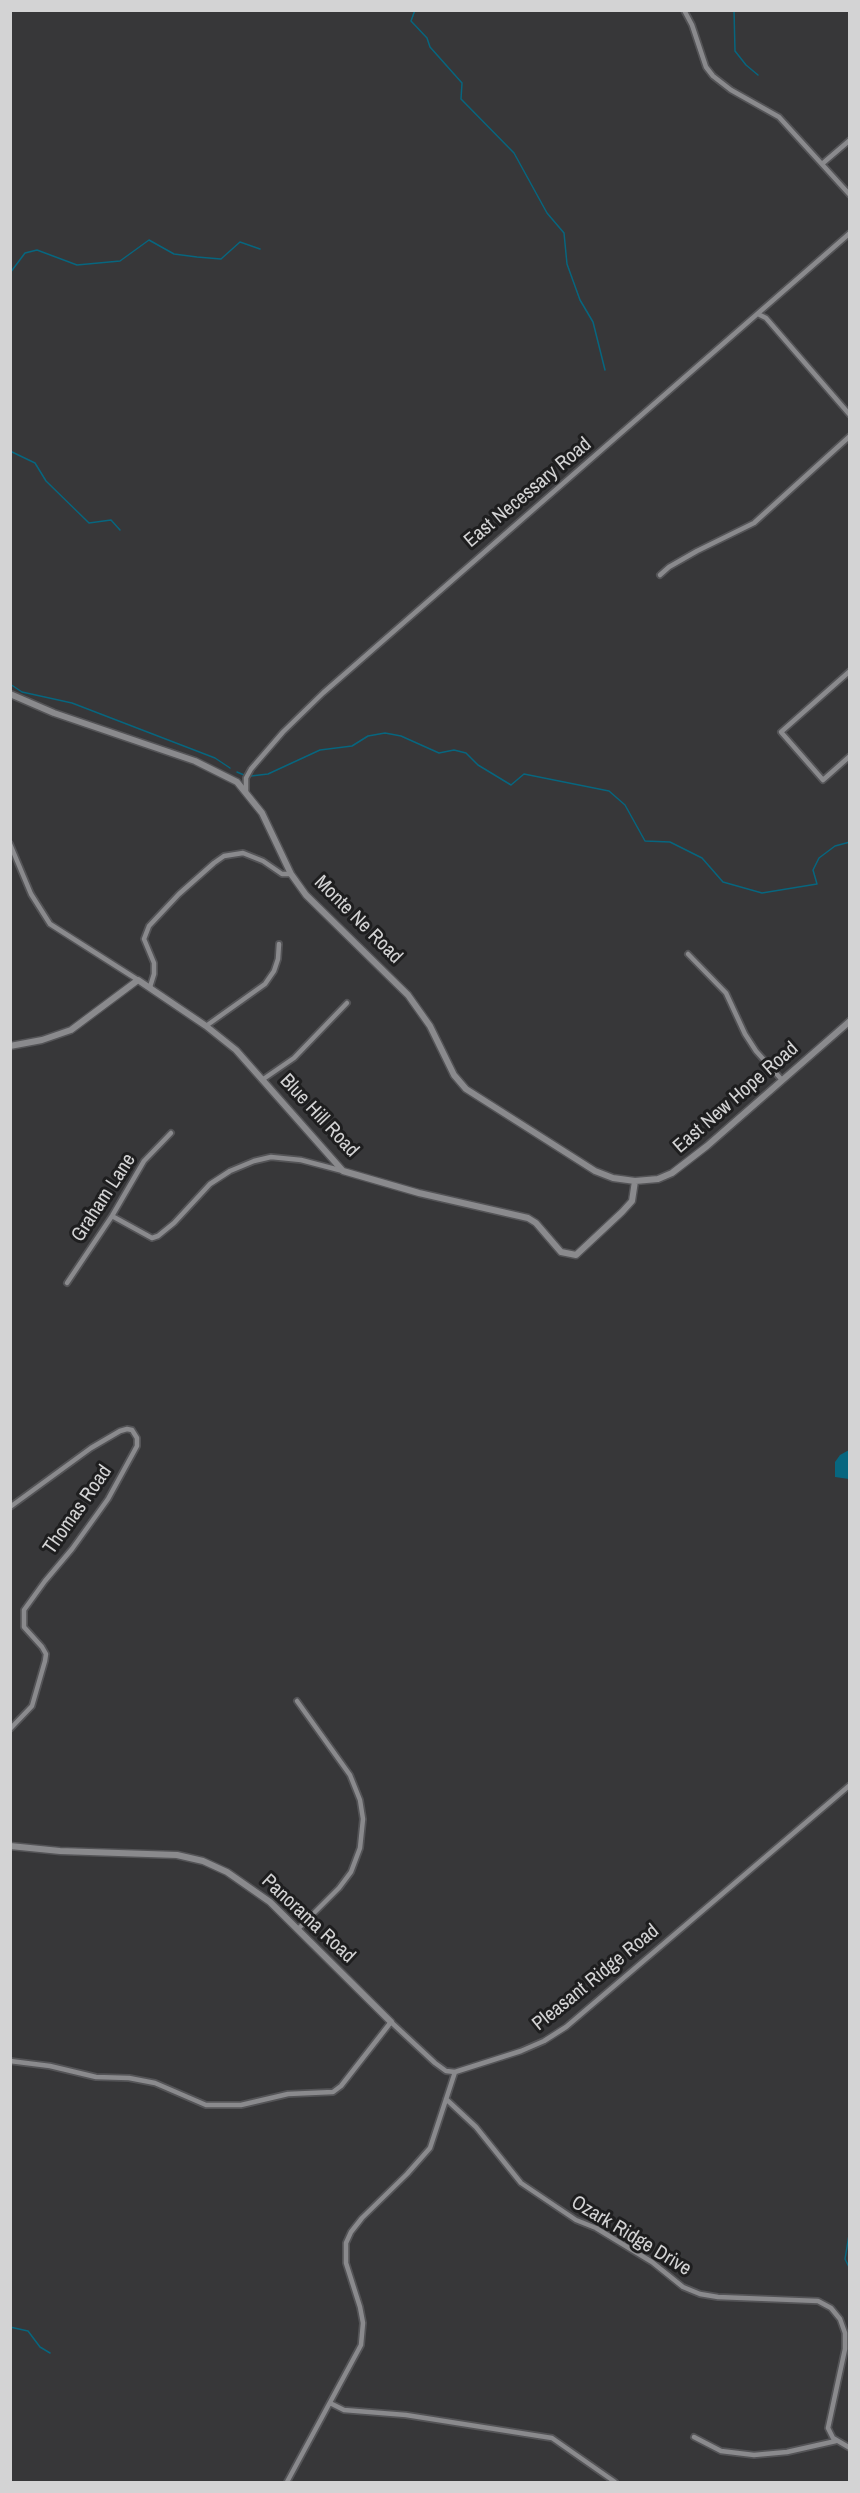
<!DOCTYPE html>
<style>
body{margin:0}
#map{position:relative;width:860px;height:2493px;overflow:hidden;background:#373739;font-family:"Archivo Narrow",sans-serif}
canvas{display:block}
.frame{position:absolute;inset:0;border:12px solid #d3d3d4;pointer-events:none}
</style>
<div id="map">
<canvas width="860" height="2493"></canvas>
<div class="frame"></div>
</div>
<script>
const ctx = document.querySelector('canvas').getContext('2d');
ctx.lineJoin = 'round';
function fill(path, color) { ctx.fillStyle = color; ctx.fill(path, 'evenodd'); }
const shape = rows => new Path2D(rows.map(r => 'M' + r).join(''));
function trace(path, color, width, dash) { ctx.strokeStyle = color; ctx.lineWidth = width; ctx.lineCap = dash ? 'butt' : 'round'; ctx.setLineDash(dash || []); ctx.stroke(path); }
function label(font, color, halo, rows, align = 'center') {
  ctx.font = font + ' "Archivo Narrow",sans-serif'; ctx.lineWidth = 6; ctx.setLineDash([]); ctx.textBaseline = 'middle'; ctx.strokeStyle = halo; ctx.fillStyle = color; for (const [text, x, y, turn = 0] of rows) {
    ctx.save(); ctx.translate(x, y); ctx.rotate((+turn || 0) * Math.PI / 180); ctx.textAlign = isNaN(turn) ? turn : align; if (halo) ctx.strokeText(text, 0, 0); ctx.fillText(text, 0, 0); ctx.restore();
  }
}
fill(shape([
 [849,1450,849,1479,835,1477,835,1462,840,1455]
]), '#07667f');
trace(shape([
 [415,10,411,21,427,38,430,47,462,83,461,99,514,153,547,213,564,233,567,264,580,300,593,322,605,370],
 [734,10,735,51,746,65,758,75],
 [10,273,25,253,37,250,77,265,120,261,149,240,174,254,197,257,221,259,240,242,260,249],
 [10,451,35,463,46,481,89,523,111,520,120,530],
 [10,684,22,692,72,703,215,758,230,768],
 [237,772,244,775],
 [251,776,268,774,320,750,352,746,368,736,385,733,401,736,439,753,454,750,466,753,478,765,511,785,524,774,609,791,625,805,645,841,670,842,702,858,723,882,762,893,817,884,813,870,819,858,835,846,850,842],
 [850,2229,845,2259,850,2269],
 [10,2327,28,2331,40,2347,50,2353]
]), '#07667f', 1.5);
const street = shape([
 [684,10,692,25,706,67,713,76,731,90,779,117,850,195],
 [822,164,850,140],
 [758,314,766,318,850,415],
 [660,575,669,567,697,551,754,523,850,436],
 [850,671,781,732,823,780,850,756],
 [246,791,246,778,251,769,283,732,323,693,850,233],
 [10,844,31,894,50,924,138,980],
 [688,954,726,993,745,1034,756,1051,782,1080],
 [150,987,154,974,154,963,144,939,149,926,179,894,214,863,224,856,243,853,263,861,282,874,291,874],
 [206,1026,265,984,274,971,278,959,279,944],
 [262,1080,294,1058,347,1003],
 [112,1216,152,1238,158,1236,174,1223,210,1184,230,1171,254,1161,271,1157,301,1160,343,1171],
 [67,1283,112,1216,144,1161,171,1133],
 [10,1507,91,1448,120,1431,127,1429,132,1430,137,1438,137,1446,108,1499,72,1549,45,1581,24,1610,24,1627,42,1647,46,1654,45,1661,32,1706,10,1729],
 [297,1701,350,1775,360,1800,363,1819,360,1848,351,1872,339,1888,298,1929],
 [10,2061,50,2066,96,2077,129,2078,155,2083,206,2105,241,2105,288,2094,333,2092,341,2086,391,2022,435,2063,446,2071,455,2072],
 [446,2099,476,2127,521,2183,576,2220,596,2228,652,2262,683,2287,700,2294,718,2297,818,2301,831,2308,840,2319,845,2333,845,2349,828,2428,833,2438,850,2448],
 [330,2403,344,2410,406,2415,552,2438,615,2482],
 [694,2437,721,2451,754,2455,787,2452,836,2441],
 [287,2482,361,2345,363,2323,360,2307,346,2263,346,2243,351,2232,362,2218,407,2174,430,2148,455,2072,521,2051,544,2041,566,2027,850,1785]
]);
const secondary = shape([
 [10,694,54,713,195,761,237,782,262,813,291,874,306,895,408,995,430,1026,454,1075,466,1089,595,1171,613,1178,635,1181,658,1179,672,1173,707,1146,850,1021],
 [10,1046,42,1040,71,1030,138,980,206,1026,236,1050,343,1171,419,1193,528,1218,536,1223,561,1252,576,1255,622,1212,632,1201,635,1181],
 [10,1846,60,1851,177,1855,203,1861,227,1872,270,1902,391,2022]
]);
trace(street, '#545457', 8);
trace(secondary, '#545457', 9);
trace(street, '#8a8a8d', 4.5);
trace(secondary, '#8a8a8d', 6);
label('20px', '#d3d3d4', '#1e1e1f', [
 ["East Necessary Road",528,493,-40],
 ["Monte Ne Road",358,920,45],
 ["East New Hope Road",736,1098,-41],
 ["Blue Hill Road",319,1116,47],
 ["Graham Lane",104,1198,-57],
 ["Thomas Road",78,1510,-55],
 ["Panorama Road",308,1919,43],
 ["Pleasant Ridge Road",596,1978,-39],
 ["Ozark Ridge Drive",631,2236,31]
]);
</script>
